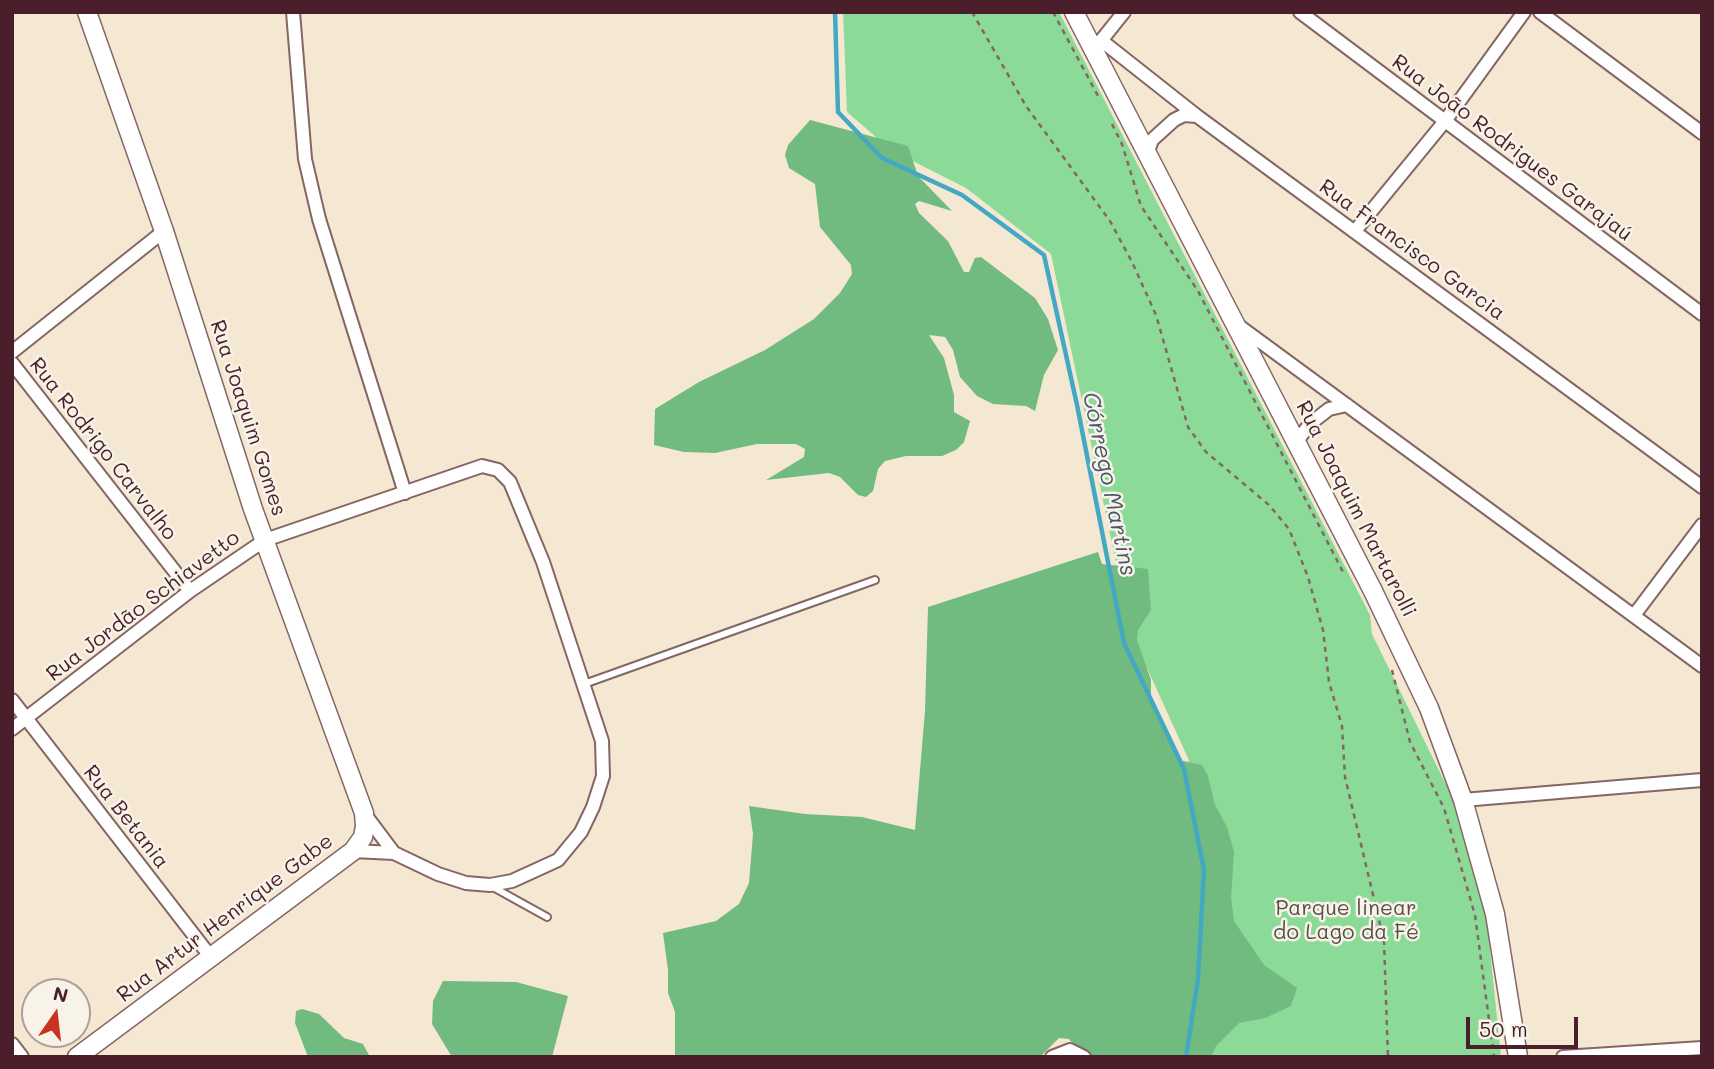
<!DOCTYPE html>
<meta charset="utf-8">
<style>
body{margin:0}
#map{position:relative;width:1714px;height:1069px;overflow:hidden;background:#f4e8d2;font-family:Mali,sans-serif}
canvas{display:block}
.frame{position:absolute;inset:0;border:14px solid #4a1f2b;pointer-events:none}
.north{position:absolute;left:21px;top:978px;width:70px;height:70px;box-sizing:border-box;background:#f7f3e8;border:2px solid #b29e9c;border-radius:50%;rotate:14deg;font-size:19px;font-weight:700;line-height:28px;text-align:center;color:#4a1f2b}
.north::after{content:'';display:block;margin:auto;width:24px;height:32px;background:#c8321e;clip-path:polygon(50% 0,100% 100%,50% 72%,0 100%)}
.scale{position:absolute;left:1466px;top:1017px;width:112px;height:32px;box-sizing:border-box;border:4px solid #4a1f2b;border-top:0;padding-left:9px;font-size:21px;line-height:24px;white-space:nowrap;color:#4a1f2b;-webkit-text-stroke:5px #f7f3e8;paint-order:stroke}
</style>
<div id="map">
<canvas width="1714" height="1069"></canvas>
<div class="frame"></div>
<div class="north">N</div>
<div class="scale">50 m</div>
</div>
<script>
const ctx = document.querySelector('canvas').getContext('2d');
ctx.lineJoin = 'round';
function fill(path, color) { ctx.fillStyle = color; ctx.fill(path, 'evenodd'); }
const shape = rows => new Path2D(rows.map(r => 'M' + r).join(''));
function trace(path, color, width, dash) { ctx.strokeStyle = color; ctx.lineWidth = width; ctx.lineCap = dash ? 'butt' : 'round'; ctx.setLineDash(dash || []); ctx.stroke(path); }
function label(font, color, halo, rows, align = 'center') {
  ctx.font = font + ' Mali,sans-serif'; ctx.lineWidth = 5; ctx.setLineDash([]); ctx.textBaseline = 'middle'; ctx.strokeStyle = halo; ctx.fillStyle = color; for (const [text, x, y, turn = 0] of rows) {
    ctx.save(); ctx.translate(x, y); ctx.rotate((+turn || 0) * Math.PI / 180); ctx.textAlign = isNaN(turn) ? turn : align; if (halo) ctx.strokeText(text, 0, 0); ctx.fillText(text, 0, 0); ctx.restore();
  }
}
fill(shape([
 [843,12,1059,12,1370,615,1372,634,1454,801,1487,920,1501,1057,1193,1057,1212,875,1188,758,1131,633,1051,254,966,188,891,150,847,112]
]), '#8cda97');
fill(shape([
 [810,120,908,146,918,176,952,211,919,201,915,204,919,213,948,241,964,272,969,272,975,258,981,257,1035,298,1048,319,1058,350,1044,375,1035,411,1026,406,993,404,977,396,960,377,953,350,945,337,929,335,944,358,954,395,954,412,970,421,964,442,956,450,942,456,906,456,885,461,878,469,873,491,866,497,858,495,840,477,829,473,766,480,804,457,805,449,796,444,757,444,715,453,684,452,654,445,655,409,699,382,765,350,814,319,840,293,852,274,851,265,820,227,815,184,789,168,785,155,788,145],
 [1098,552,1102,564,1148,569,1151,610,1138,630,1137,640,1151,680,1151,699,1179,760,1202,765,1208,776,1215,805,1227,827,1234,852,1231,897,1234,921,1264,965,1297,988,1291,1006,1265,1018,1239,1023,1216,1046,1211,1057,1083,1057,1069,1039,1059,1038,1040,1057,675,1057,675,1012,668,993,668,970,663,933,716,921,739,904,749,883,753,834,749,806,805,814,862,817,915,830,925,711,928,607],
 [443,981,516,982,568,996,552,1057,452,1057,432,1024,433,1001],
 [302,1009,319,1014,344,1038,363,1044,370,1057,308,1057,295,1023,296,1011]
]), '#71ba80');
trace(shape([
 [835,12,838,112,882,158,962,195,1044,255,1077,405,1124,643,1184,769,1204,870,1198,979,1186,1057]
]), '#43a9c3', 4.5);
const lane = shape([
 [584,684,875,580],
 [491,886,547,917]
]);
const street = shape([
 [293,12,305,159,319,219,405,493],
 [1300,12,1702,314],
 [1540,12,1702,133],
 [1102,41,1197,116,1702,487],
 [1096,47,1124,12],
 [1147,154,1152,140,1174,120,1184,115,1197,116],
 [1355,231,1445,121,1524,12],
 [1239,326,1702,666],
 [12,352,164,231],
 [12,363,190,591],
 [1296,442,1311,423,1329,409,1347,405],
 [1635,614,1702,525],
 [12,700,210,956],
 [12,729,190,591,265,540,482,466,498,470,510,482,543,562,602,741,603,776,593,807,581,832,558,860,512,881,490,885,466,883,438,874,394,853,364,813],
 [1463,800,1702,780],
 [353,851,394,853],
 [12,1044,22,1057],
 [1052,1057,1070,1050,1084,1057],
 [1563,1057,1702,1048]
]);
const secondary = shape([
 [1074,12,1373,591,1429,708,1463,800,1495,914,1518,1057],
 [77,1057,353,851,363,837,365,826,364,813,253,509,164,231,87,12]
]);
trace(lane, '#866565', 10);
trace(street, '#866565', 16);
trace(secondary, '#866565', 21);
trace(shape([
 [972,12,1026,106,1110,221,1132,262,1156,315,1188,427,1206,452,1269,505,1289,529,1308,577,1323,630,1329,682,1342,726,1345,777,1384,941,1388,1057],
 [1053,12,1098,96],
 [1112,124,1122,144,1141,206,1198,291,1344,574],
 [1392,670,1410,742,1444,808,1475,915,1494,1057]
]), '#866565', 2.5, [5, 5]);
trace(lane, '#fff', 6);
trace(street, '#fff', 12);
trace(secondary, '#fff', 18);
label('21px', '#4a1f2b', '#f7f3e8', [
 ["Rua João Rodrigues Garajaú",1512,148,37],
 ["Rua Francisco Garcia",1412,250,36],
 ["Rua Joaquim Gomes",248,418,72],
 ["Rua Rodrigo Carvalho",103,449,52],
 ["Rua Joaquim Martarolli",1356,509,63],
 ["Rua Jordão Schiavetto",143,606,-37],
 ["Rua Betania",126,817,52],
 ["Rua Artur Henrique Gabe",225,918,-37]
]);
label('21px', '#5a4e46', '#f7f3e8', [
 ["Parque linear",1346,909],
 ["do Lago da Fé",1346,933]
]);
label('italic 23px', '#475668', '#f7f3e8', [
 ["Córrego Martins",1109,484,78]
]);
</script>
